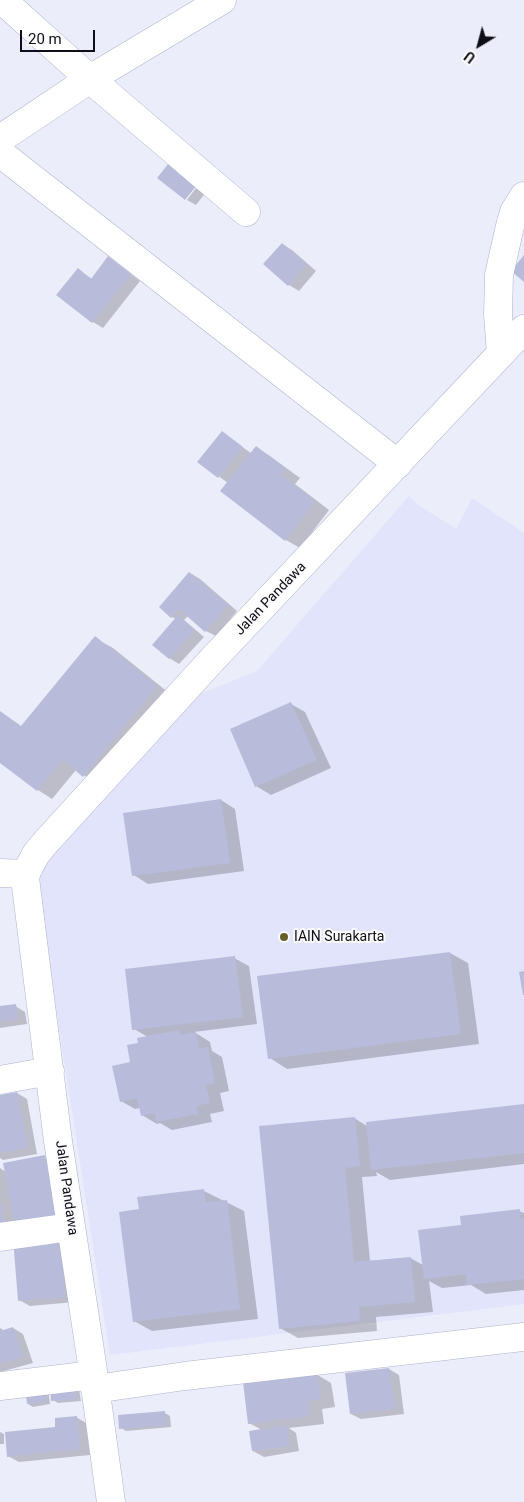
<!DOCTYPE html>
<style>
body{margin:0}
#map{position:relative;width:524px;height:1502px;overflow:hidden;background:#ebedfa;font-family:Roboto,sans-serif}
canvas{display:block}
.north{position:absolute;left:454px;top:20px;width:50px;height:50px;-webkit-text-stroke:4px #fbfbfb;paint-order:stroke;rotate:217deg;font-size:14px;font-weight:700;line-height:20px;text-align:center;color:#0d0e18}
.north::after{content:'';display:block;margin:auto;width:18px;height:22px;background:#0d0e18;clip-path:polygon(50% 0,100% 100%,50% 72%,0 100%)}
.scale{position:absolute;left:20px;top:30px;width:75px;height:22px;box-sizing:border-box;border:2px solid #0d0e18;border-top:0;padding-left:6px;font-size:15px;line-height:18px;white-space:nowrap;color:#0d0e18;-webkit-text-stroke:4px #fbfbfb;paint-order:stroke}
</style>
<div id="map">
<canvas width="524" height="1502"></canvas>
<div class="north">U</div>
<div class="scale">20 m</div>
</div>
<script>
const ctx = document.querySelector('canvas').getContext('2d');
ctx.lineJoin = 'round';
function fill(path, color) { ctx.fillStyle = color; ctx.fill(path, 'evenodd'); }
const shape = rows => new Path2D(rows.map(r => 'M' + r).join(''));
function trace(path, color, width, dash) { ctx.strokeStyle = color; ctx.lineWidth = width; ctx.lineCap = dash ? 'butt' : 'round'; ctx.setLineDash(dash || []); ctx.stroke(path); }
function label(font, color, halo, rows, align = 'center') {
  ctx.font = font + ' Roboto,sans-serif'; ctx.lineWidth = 4; ctx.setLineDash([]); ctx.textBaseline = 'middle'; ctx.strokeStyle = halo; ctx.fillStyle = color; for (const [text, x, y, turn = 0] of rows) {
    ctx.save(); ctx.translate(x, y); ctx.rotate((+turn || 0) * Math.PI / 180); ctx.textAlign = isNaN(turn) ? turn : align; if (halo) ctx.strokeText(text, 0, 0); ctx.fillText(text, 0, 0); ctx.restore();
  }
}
fill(shape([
 [409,496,417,504,456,529,472,498,524,533,524,1304,110,1355,37,886,56,832,173,705,257,671]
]), '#e1e4fb');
fill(shape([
 [202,180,210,187,196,205,187,200],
 [282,244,292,250,316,271,299,291,289,285,265,264],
 [109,258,140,281,103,328,93,322,78,270,92,279],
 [222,433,251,453,256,447,270,456,300,478,295,484,329,510,300,548,286,540,228,483,199,462],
 [190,573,200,579,237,611,216,636,206,631,188,616,184,620,204,637,179,664,169,658,176,619,172,617],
 [95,638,113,648,174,697,101,786,76,770,52,799,38,790,0,761,0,712,22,727],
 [291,704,305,712,331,768,271,795,256,786],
 [221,800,235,809,244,871,148,884,134,875],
 [450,953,468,963,479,1044,287,1069,270,1058],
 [234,958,249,966,257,1024,194,1032,210,1042,212,1051,222,1057,229,1091,220,1093,224,1111,210,1114,212,1122,172,1130,160,1123,157,1124,142,1115,140,1108,135,1109,121,1101,132,1063,140,1044,148,1037,134,1029],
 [15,1006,25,1012,27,1024,0,1028,0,1008],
 [17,1093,27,1099,37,1154,3,1160,0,1158,0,1096],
 [524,1105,524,1164,390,1180,376,1172,377,1176,362,1177,370,1261,410,1258,423,1265,462,1226,519,1211,524,1213,524,1290,486,1294,471,1285,442,1288,429,1281,433,1312,376,1317,377,1331,298,1338,280,1328,354,1118,367,1126],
 [44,1157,55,1163,66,1225,0,1235,0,1168,6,1172],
 [204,1191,244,1211,258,1319,152,1331,134,1321,140,1210],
 [59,1235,75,1302,30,1306,19,1300],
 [0,1328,5,1331,13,1328,23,1334,33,1363,0,1372],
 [389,1369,399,1375,404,1414,361,1419,351,1414],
 [316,1374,331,1383,335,1407,322,1409,324,1424,289,1428,296,1433,299,1451,264,1457,253,1451,262,1430,249,1423],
 [48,1389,50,1404,33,1407,28,1404],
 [79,1389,81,1401,58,1403,53,1400],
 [165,1413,170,1416,171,1427,126,1431,121,1428],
 [76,1417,86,1423,90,1455,19,1462,8,1456],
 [0,1432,4,1434,4,1444,0,1444]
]), '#0003');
fill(shape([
 [173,158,201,180,185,200,157,178],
 [282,243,307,264,288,286,263,264],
 [524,255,524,282,511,271],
 [108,256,131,274,92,323,56,295,78,268,91,279],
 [222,431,243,447,218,478,197,462],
 [256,446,286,469,281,475,315,501,285,541,220,491],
 [189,572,228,605,205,632,179,609,171,618,159,607],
 [178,615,195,630,169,659,152,645],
 [95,636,157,686,83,777,63,760,37,791,0,763,0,711,21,726],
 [291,702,317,760,255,787,230,729],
 [221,799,230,863,132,876,123,813],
 [450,952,461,1034,268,1059,257,976],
 [235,956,243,1017,132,1030,125,969],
 [524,971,524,995,523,995,519,972],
 [16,1004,18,1019,0,1021,0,1006],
 [179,1030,180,1035,196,1032,199,1049,208,1047,215,1083,206,1085,210,1103,196,1106,198,1114,156,1122,155,1113,141,1116,137,1098,120,1102,112,1066,130,1062,127,1045,138,1043,137,1038],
 [17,1092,28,1148,0,1153,0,1095],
 [524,1104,524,1153,371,1170,366,1122],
 [355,1117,360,1166,345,1168,354,1262,411,1257,415,1302,359,1307,360,1321,279,1329,259,1126],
 [45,1155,57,1220,15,1227,3,1163],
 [204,1189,206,1202,227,1200,240,1309,133,1322,119,1212,139,1209,137,1197],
 [1,1201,6,1227,0,1228,0,1202],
 [520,1209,521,1219,524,1218,524,1279,467,1285,466,1274,424,1279,418,1230,461,1225,460,1216],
 [59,1234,65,1297,18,1301,13,1238],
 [13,1327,23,1357,0,1364,0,1331],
 [389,1368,395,1409,350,1414,345,1373],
 [317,1373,321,1399,308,1401,310,1416,248,1424,243,1382],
 [44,1385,46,1402,27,1404,25,1387],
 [75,1385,76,1399,51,1401,50,1387],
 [165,1411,166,1425,119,1429,118,1415],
 [77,1416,80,1449,7,1457,5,1432,55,1427,55,1418],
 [286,1425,290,1446,252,1451,249,1431]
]), '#b8bcda');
const minor = shape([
 [2,0,90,79,246,212],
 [0,139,90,79,222,0],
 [0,153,398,464],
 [501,353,498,315,499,275,510,226,514,212,524,196],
 [0,873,26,874],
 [0,1080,50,1071],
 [0,1237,71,1227],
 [0,1386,93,1375],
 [95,1389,185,1376,524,1337],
 [111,1502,92,1364,58,1141,27,894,25,878,27,871,36,854,46,842,211,661,524,329]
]);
trace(minor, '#aeb2d0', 29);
trace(minor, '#fff', 28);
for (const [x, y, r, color] of [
 [284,937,5,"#675d2a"]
]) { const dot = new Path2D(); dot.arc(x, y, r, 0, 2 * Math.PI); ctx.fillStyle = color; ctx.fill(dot); trace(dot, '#fbfbfb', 2); }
label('14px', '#0d0e18', '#fbfbfb', [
 ["Jalan Pandawa",271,599,-46],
 ["Jalan Pandawa",66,1188,82]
]);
label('14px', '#0d0e18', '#fbfbfb', [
 ["IAIN Surakarta",294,937]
], 'left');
</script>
